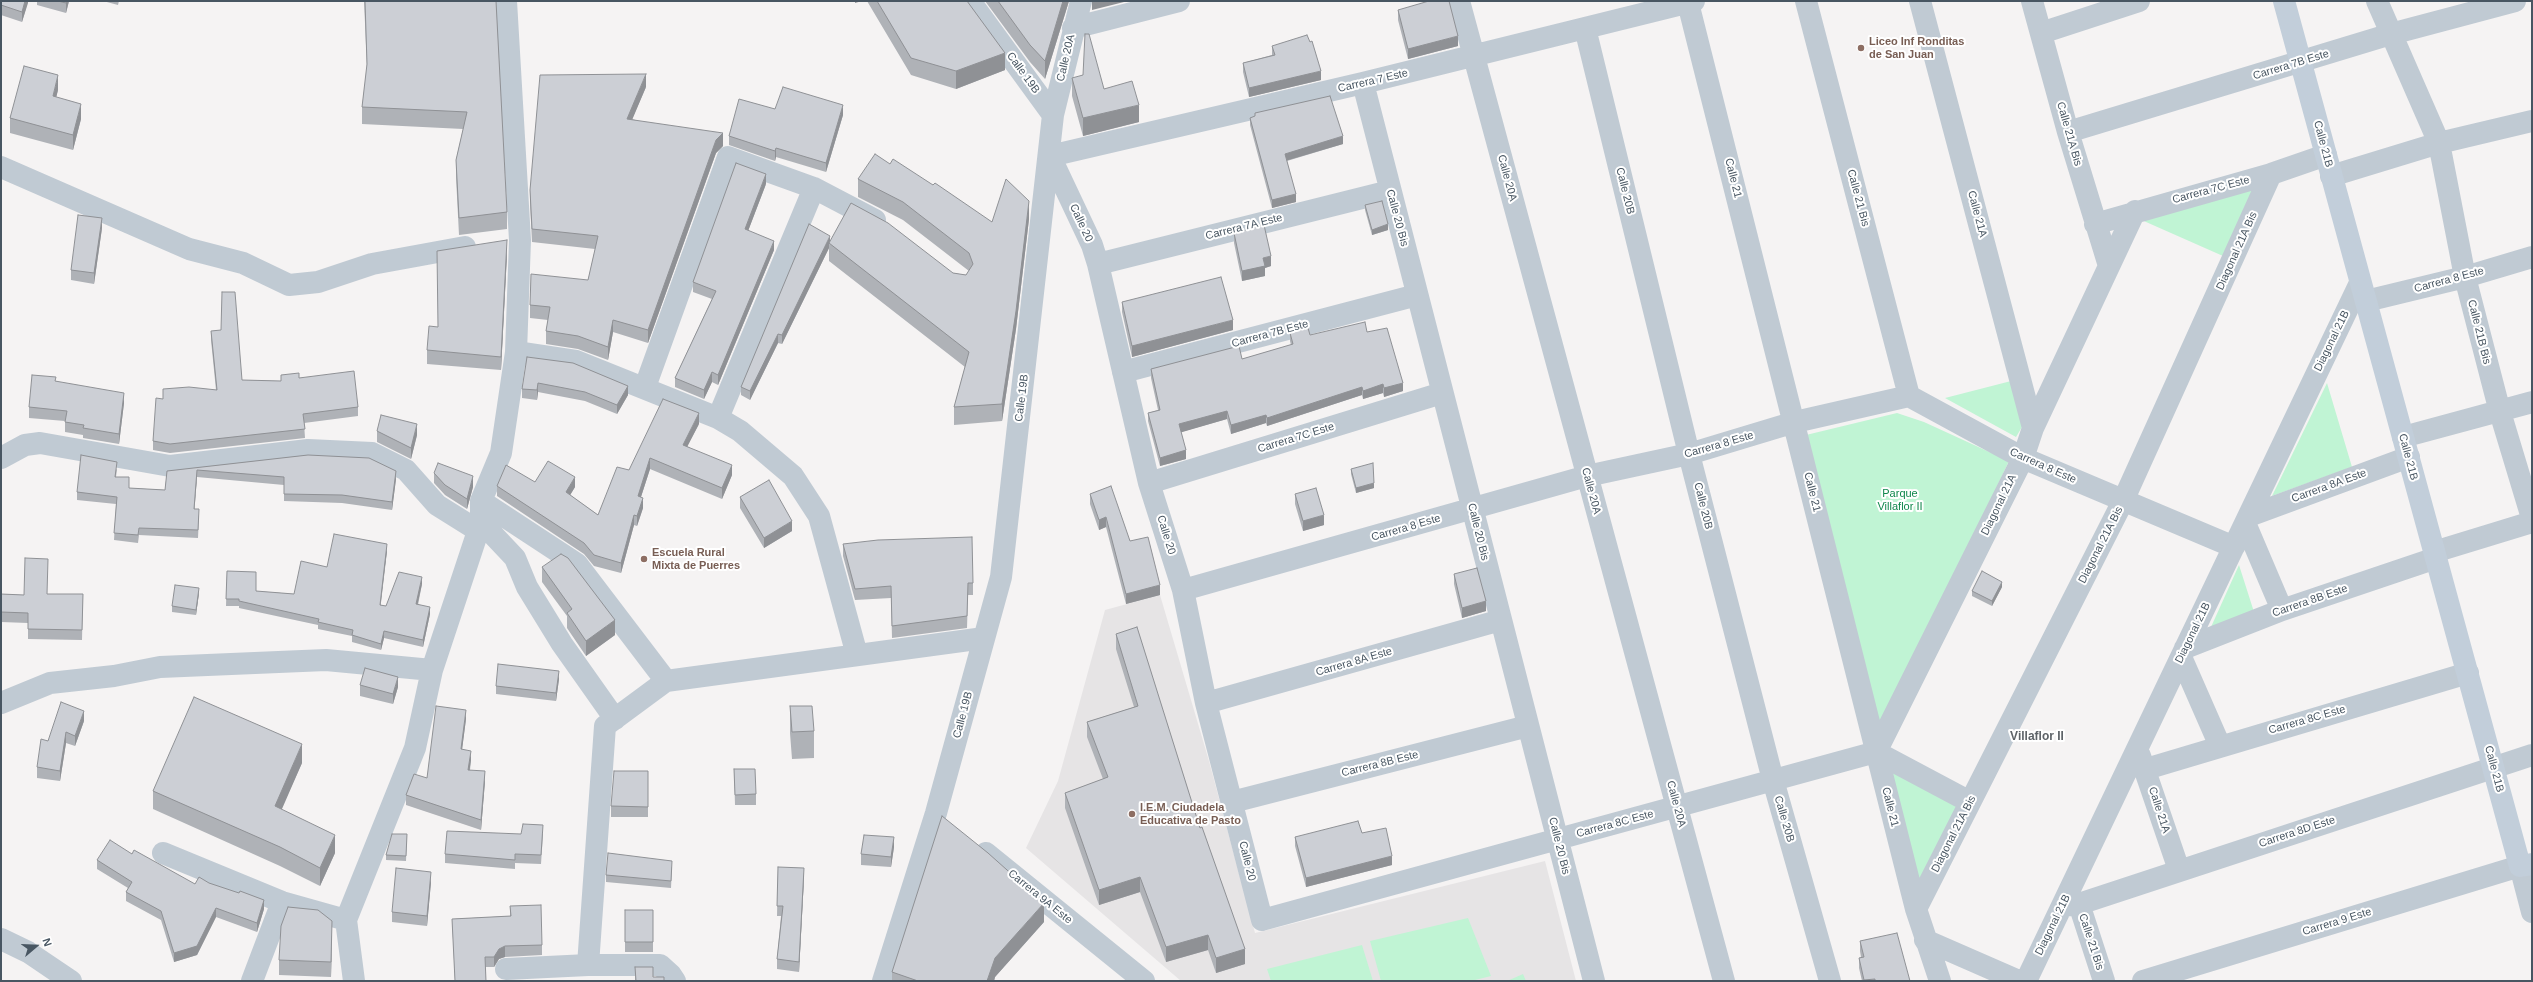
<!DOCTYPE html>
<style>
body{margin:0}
#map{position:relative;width:2533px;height:982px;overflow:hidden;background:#f5f3f3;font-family:Helvetica,sans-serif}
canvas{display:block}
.frame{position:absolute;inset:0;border:2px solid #485662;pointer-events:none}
.north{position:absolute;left:16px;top:926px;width:40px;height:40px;-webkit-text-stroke:3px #fff;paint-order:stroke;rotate:71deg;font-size:11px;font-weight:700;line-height:16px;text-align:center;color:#485662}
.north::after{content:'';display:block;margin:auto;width:14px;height:18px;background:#485662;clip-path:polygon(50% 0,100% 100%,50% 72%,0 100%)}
</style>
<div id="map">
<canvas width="2533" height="982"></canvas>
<div class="frame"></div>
<div class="north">N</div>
</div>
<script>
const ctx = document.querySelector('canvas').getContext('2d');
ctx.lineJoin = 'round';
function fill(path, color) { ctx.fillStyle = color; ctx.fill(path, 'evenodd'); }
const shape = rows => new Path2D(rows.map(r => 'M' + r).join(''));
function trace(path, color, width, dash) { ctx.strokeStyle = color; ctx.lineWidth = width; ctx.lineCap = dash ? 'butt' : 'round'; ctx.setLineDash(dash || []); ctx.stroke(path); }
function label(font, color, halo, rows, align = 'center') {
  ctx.font = font + ' Helvetica,sans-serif'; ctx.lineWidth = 4; ctx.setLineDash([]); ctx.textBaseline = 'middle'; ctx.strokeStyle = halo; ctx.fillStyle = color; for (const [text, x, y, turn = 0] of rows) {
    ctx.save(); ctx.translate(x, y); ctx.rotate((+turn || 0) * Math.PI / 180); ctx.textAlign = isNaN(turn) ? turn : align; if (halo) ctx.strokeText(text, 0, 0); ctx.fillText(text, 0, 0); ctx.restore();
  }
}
fill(shape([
 [1160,595,1209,761,1255,933,1545,861,1576,981,1181,981,1026,848,1058,781,1105,610]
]), '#e6e4e5');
fill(shape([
 [2258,182,2223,256,2137,218],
 [2015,380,2025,422,2016,437,1945,398],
 [2327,383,2352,467,2272,496],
 [1897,413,1924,422,2009,461,1878,738,1806,435],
 [2239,565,2254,612,2211,627],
 [1885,768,1960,805,1916,901],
 [1468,918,1491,976,1471,981,1381,981,1370,941],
 [1362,945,1373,981,1271,981,1267,969],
 [1523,974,1526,981,1507,981]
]), '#c0f4d4');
trace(shape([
 [970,1,1053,115],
 [1459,1,1724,981],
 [1694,1,1363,83,1050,156,1092,245,1098,264,1149,483,1183,590,1206,703,1262,920,1876,752],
 [1806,1,1909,396],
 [1920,1,2033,428],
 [2032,1,2068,132,2109,266],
 [2377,1,2439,143,2465,277,2500,412,2532,518],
 [1688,3,1916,909,1940,981],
 [1073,28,1179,1],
 [1585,28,1689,454,1773,780,1830,981],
 [2041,33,2139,1],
 [1363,83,1594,981],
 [2068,132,2391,34,2515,1],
 [1,167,189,249,243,263,289,285,318,282,372,264,465,247],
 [2331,176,2439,143,2532,121],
 [2095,224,2271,174,2326,155],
 [1098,264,1390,191],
 [2366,301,2465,277,2532,257],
 [516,352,576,361,718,418,740,431,793,476,819,516,857,655],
 [1123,372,1417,295],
 [645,387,728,157,814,188,875,220],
 [718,418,814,188],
 [2403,437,2532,402],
 [1,458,25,445,40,443,170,466,308,450,372,453,406,470,437,505,477,530],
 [1149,483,1442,393],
 [481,501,577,564,666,681],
 [2249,516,2409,457],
 [481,522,515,558,527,587,562,644,615,719],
 [2245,523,2282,610],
 [2434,552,2532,522],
 [1183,590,1587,476,1689,454,1795,422,1909,396,2023,458,2234,547],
 [2185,648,2282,610,2436,558],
 [2181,657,2220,746],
 [1,703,50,683,114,676,160,667,326,660,432,670],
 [1206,703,1501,620],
 [1876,752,2023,458,2033,428,2135,211],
 [1876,752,1970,802],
 [2140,756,2179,870],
 [2146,769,2468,673],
 [1232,802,1528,726],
 [163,853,282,902,346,920],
 [986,853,1144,981],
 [2079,904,2104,981],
 [2062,906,2079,904,2532,755],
 [1916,909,2123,501,2271,174],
 [1,939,28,952,71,981],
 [1925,940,2019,981],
 [588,965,605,726,666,681,984,638],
 [506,969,588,965,660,965,671,975,675,981],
 [252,981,282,902],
 [354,981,346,920,415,748,432,670,481,522,481,501,501,453,516,352,520,240,506,1],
 [883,981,936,813,1001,577,1053,115,1081,1],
 [2026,981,2359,285],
 [2143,981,2520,866,2532,912]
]), '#c0cad3', 22);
trace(shape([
 [2284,1,2520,866,2532,864]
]), '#c2ceda', 22);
fill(shape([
 [1,1,28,1,22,22,1,15],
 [37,1,69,1,66,13,37,5],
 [103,1,119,1,118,5],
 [364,1,496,1,507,212,507,229,459,235,456,177,456,160,463,129,362,124,362,107,367,68],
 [867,1,967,1,1005,70,956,89,911,75],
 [985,1,1069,1,1045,79,1030,62],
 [1398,10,1458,46,1408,59,1398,20],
 [1272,46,1321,80,1249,97,1243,72,1243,63,1272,55],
 [1072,78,1139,122,1083,136,1072,96],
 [646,87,632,119,723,146,716,153,648,343,613,332,608,360,578,349,546,344,546,331,548,320,530,318,530,305,588,280,595,249,532,242,530,203,530,190],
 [58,90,56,97,81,119,73,150,10,133,10,118],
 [775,109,843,115,826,172,776,157,775,161,729,145,729,136],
 [1255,113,1343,144,1287,161,1296,202,1272,208,1250,125,1250,118,1255,117],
 [890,164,992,222,1029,219,1016,329,1002,421,954,425,954,407,965,367,829,261,829,248,782,344,778,343,750,400,741,395,741,387,830,240,953,273,966,275,969,271,903,220,858,197,858,179],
 [766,184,748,231,774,250,718,385,712,382,704,399,675,387,675,378,712,299,693,292,693,282],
 [1365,205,1388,230,1372,235,1365,210],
 [102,228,94,284,71,280,71,270],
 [1234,233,1271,266,1265,268,1265,276,1242,281,1234,243],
 [507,254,501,370,427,364,427,350,438,327],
 [1122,302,1233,330,1132,357,1122,312],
 [211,331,242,380,281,381,281,375,299,378,358,407,358,416,304,423,305,438,170,453,153,450,153,441,163,399,163,389,216,390,211,340],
 [1367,332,1403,391,1384,397,1383,393,1363,399,1362,395,1267,426,1266,423,1231,434,1227,419,1181,432,1186,459,1160,466,1148,421,1148,413,1158,410,1151,378,1151,369,1242,359,1291,345,1290,341,1290,333,1310,335],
 [527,357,628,395,617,414,585,401,538,392,537,400,522,398,522,389],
 [56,381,124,403,119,444,83,438,83,435,65,432,65,421,29,418,29,407],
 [699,424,687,446,732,475,722,499,650,469,641,497,643,508,637,526,634,525,621,573,594,566,584,554,497,496,497,486,535,482,575,487,570,495,598,515,629,470],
 [377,431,417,435,411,459,377,442],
 [308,455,396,479,392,510,342,503,284,501,284,485,197,477,194,509,199,516,198,538,139,535,138,543,114,540,116,504,77,500,77,492,117,469,116,477,129,488,165,490,167,471],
 [1351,469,1374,488,1356,493,1351,474],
 [434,473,473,487,467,509,445,495,434,483],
 [1090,494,1130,541,1160,595,1126,604,1106,527,1099,530,1090,504],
 [1295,494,1324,525,1303,531,1295,504],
 [740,497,792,531,764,548,740,508],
 [843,544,973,583,973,595,968,595,967,628,892,638,891,598,855,600,843,556],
 [387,551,380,605,386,606,422,584,418,605,430,614,423,647,384,638,381,650,352,642,352,636,318,629,318,625,239,608,239,606,226,606,227,571,256,591,294,594,327,567],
 [542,567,615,635,586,656,567,628,567,616,542,582],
 [1454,574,1486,611,1462,618,1454,584],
 [2002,587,1992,606,1972,596,1972,591],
 [199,593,196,615,172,612,172,606],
 [1,594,24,595,47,594,83,594,82,640,28,639,28,623,1,622],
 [1116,634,1200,828,1245,964,1216,973,1208,950,1166,962,1140,892,1099,905,1065,808,1065,793,1103,779,1087,737,1087,722,1134,707,1116,649],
 [559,679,556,701,496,694,496,686],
 [360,685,398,687,393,704,360,696],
 [790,706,814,731,814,758,792,759,790,733],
 [466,719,462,749,471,760,470,770,485,781,481,830,406,805,406,795,427,778],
 [84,721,75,746,66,743,60,781,37,778,37,767,48,741],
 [302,763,281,809,335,853,320,886,280,866,153,809,153,791],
 [734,769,756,794,756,805,735,805],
 [648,771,648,817,611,817,611,806],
 [1362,833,1392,865,1306,887,1295,846,1295,837],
 [407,834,406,861,386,860,386,855],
 [521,834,543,834,541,864,515,863,515,869,445,863,445,854],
 [894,847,891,867,861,865,861,854],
 [132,854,195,884,209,883,264,909,257,932,216,917,197,955,174,962,161,920,126,901,126,892,128,888,97,869,97,860],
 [672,867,671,888,606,882,606,875],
 [778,867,804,878,799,972,777,969,777,959,781,916,777,916],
 [431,882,427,926,392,922,392,912],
 [510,906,542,945,542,955,505,957,499,959,494,967,485,967,486,981,455,981,452,919,510,916],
 [625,910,653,910,653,952,625,952],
 [1044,922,995,977,994,981,892,981,892,972],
 [332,936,331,977,279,975,279,960],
 [1860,941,1910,981,1862,981,1859,968,1859,958,1861,957,1860,951],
 [635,967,653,977,664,981,635,981]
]), '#afb2b7');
fill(shape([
 [25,1,28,1,28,3,22,22,22,12],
 [66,1,69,1,66,13],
 [855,1,862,1,855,3],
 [1063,1,1069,1,1045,79,1045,61],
 [1092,1,1128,1,1092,10],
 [1458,36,1458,46,1408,59,1408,49],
 [1005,53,1005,70,956,89,956,71],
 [1321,71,1321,80,1249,97,1249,88],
 [646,74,646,87,627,132,627,119],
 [58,75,58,90,53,111,53,96],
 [81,104,81,119,73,150,73,135],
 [843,105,843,115,826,172,826,163],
 [1139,105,1139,122,1083,136,1083,118],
 [723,133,723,146,716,153,648,343,648,330,716,140],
 [1343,136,1343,144,1285,161,1285,154],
 [776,148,776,157,775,161,775,151],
 [766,174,766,184,745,239,745,229],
 [1296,194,1296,202,1272,208,1272,200],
 [1029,201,1029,219,1016,329,1002,421,1002,404],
 [102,218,102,228,94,284,94,273],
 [1388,224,1388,230,1372,235,1372,230],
 [830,236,830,244,829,243,829,248,782,344,782,335],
 [507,240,507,254,501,370,501,357],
 [774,241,774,250,718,385,718,375],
 [1271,256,1271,266,1265,268,1265,276,1242,281,1242,271,1263,258],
 [613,320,613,332,608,360,608,347],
 [1233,320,1233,330,1132,357,1132,346],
 [778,334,778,343,750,400,750,391],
 [712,372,712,382,704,399,704,390],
 [538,383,538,392,537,400,537,390],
 [1403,383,1403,391,1384,397,1384,388],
 [1383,384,1383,393,1363,399,1363,391],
 [628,386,628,395,617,414,617,405],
 [1362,387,1362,395,1267,426,1267,418],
 [124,393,124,403,119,444,119,434],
 [1227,411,1227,419,1179,433,1179,424],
 [699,413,699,424,683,455,683,445],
 [1266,415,1266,423,1231,434,1231,425],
 [417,424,417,435,411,459,411,448],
 [1186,450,1186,459,1160,466,1160,458],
 [650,458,650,469,638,506,638,496],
 [732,465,732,475,722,499,722,488],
 [197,470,197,477,194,516,194,509],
 [396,471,396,479,392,510,392,502],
 [473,476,473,487,467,509,467,499],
 [575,477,575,487,566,502,566,492],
 [1374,483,1374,488,1356,493,1356,488],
 [643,498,643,508,637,526,637,516],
 [634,515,634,525,621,573,621,563],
 [1324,515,1324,525,1303,531,1303,521],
 [1106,517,1106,527,1099,530,1099,520],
 [792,521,792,531,764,548,764,538],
 [387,544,387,551,380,611,380,605],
 [422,577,422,584,416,611,416,604],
 [2002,582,2002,587,1992,606,1992,601],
 [1160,585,1160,595,1126,604,1126,594],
 [199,588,199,593,196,615,196,610],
 [1486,601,1486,611,1462,618,1462,608],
 [430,607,430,614,423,647,423,640],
 [615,620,615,635,586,656,586,641],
 [384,631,384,638,381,650,381,644],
 [559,671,559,679,556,701,556,693],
 [398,677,398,687,393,704,393,694],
 [466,710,466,719,461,758,461,749],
 [84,711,84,721,75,746,75,736],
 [66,732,66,743,60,781,60,771],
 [302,744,302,763,275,825,275,806],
 [471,751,471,760,468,780,468,770],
 [485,771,485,781,481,830,481,820],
 [335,835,335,853,320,886,320,868],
 [894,837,894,847,891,867,891,857],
 [1392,856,1392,865,1306,887,1306,878],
 [804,868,804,878,799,972,799,962],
 [431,872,431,882,427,926,427,916],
 [1140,877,1140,892,1099,905,1099,890],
 [264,900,264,909,257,932,257,923],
 [1044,903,1044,922,995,977,994,981,987,981,995,958],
 [216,908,216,917,197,955,174,962,174,953],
 [332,921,332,936,331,977,331,962],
 [1208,935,1208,950,1166,962,1166,947],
 [505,946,505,957,499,959,494,967,494,957,499,949],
 [1245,949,1245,964,1216,973,1216,958]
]), '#8f9195');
const building = shape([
 [1,1,25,1,22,12,1,5,1,1],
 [58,1,66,1,66,3,58,1],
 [365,1,496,1,507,212,459,218,456,160,467,112,362,107,367,64,365,1],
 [877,1,967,1,1005,53,956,71,911,58,877,1],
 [998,1,1063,1,1045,61,1030,45,998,1],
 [1429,1,1449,1,1458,36,1408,49,1398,10,1429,1],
 [1085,34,1089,34,1104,89,1132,81,1139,105,1083,118,1072,78,1083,75,1085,34],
 [1307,35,1310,42,1312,41,1321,71,1249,88,1243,63,1275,55,1272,46,1307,35],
 [24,66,58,75,53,96,81,104,73,135,10,118,24,66],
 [646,74,627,119,723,133,716,140,648,330,613,320,608,347,578,336,546,331,550,307,530,305,531,274,588,280,598,236,532,229,530,190,540,75,646,74],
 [783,87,843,105,826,163,776,148,775,151,729,136,739,99,775,109,783,87],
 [1330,96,1343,136,1285,154,1296,194,1272,200,1250,118,1255,116,1255,113,1330,96],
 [875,154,890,164,893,159,933,185,935,183,992,222,1006,179,1029,201,1016,311,1002,404,954,407,969,352,829,243,851,203,888,223,953,273,966,275,973,264,969,253,903,202,858,179,875,154],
 [736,163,766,174,745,229,774,241,718,375,712,372,704,390,675,378,716,291,693,282,736,163],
 [1382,201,1388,224,1372,230,1365,205,1382,201],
 [78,215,102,218,94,273,71,270,78,215],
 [809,224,830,236,782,335,778,334,750,391,741,387,809,224],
 [1264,225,1271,256,1263,258,1265,266,1242,271,1234,233,1264,225],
 [507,240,501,357,427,350,429,326,438,327,437,251,507,240],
 [1221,277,1233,320,1132,346,1122,302,1221,277],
 [222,292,235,292,242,380,281,381,281,375,299,373,299,378,354,371,358,407,303,414,305,429,170,444,153,441,156,398,163,399,163,389,189,387,217,390,211,331,221,330,222,292],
 [1365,322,1367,332,1387,328,1403,383,1384,388,1383,384,1363,391,1362,387,1267,418,1266,415,1231,425,1227,411,1179,424,1186,450,1160,458,1148,413,1160,410,1151,369,1239,346,1242,359,1293,344,1290,333,1308,328,1310,335,1365,322],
 [527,357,573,363,628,386,617,405,585,392,538,383,537,390,522,389,527,357],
 [32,375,56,377,55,381,124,393,119,434,83,428,84,425,65,422,67,411,29,407,32,375],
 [663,399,699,413,683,445,732,465,722,488,650,458,638,496,643,498,637,516,634,515,621,563,594,555,584,543,497,486,506,465,535,482,548,461,575,477,566,492,598,515,617,467,629,470,663,399],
 [381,415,417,424,411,448,377,431,381,415],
 [81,455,117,462,115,477,129,477,129,488,165,490,167,471,308,455,369,458,396,471,392,502,342,495,284,494,284,477,197,470,194,509,199,509,198,530,139,528,138,535,114,533,117,497,77,492,81,455],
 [438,463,473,476,467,499,445,485,434,473,438,463],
 [1373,463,1374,483,1356,488,1351,469,1373,463],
 [769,480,792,521,764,538,740,497,769,480],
 [1111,486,1130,541,1148,537,1160,585,1126,594,1106,517,1099,520,1090,494,1111,486],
 [1316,488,1324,515,1303,521,1295,494,1316,488],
 [334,534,387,544,380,605,386,606,399,572,422,577,416,604,430,607,423,640,384,631,381,644,352,635,353,630,318,622,319,619,239,601,239,599,226,599,227,571,256,572,256,591,294,594,301,561,327,567,334,534],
 [972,537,973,583,968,583,967,616,892,626,891,586,855,589,843,544,878,540,972,537],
 [561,554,568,558,615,620,586,641,567,613,572,609,542,567,561,554],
 [25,558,48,559,47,594,83,594,82,630,28,629,28,613,1,612,1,594,24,595,25,558],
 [1477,568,1486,601,1462,608,1454,574,1477,568],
 [1982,571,2002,582,1992,601,1972,591,1982,571],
 [175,585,199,588,196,610,172,606,175,585],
 [1137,627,1200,828,1202,827,1245,949,1216,958,1208,935,1166,947,1140,877,1099,890,1065,793,1108,777,1087,722,1138,706,1116,634,1137,627],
 [498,664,559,671,556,693,496,686,498,664],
 [365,668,398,677,393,694,360,685,365,668],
 [194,697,302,744,275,806,335,835,320,868,280,847,153,791,194,697],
 [61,702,84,711,75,736,66,732,60,771,37,767,41,739,48,741,61,702],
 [436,706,466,710,461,749,471,751,468,770,485,771,481,820,406,795,414,774,427,778,436,706],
 [790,706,812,706,814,731,792,732,790,706],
 [734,769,755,769,756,794,735,795,734,769],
 [614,771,648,771,648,807,611,806,614,771],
 [942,816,988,853,1044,903,995,958,987,981,918,981,892,972,942,816],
 [1358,821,1362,833,1386,828,1392,856,1306,878,1295,837,1358,821],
 [523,824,543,825,541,855,515,854,515,860,445,854,447,831,521,834,523,824],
 [392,834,407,834,406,856,386,855,392,834],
 [864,835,894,837,891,857,861,854,864,835],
 [110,840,132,854,134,850,195,884,199,877,209,883,239,893,240,891,264,900,257,923,216,908,197,946,174,953,161,911,126,892,132,882,97,860,110,840],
 [608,853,672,861,671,881,606,875,608,853],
 [778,867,804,868,799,962,777,959,783,906,777,906,778,867],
 [396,868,431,872,427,916,392,912,396,868],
 [541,905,542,945,505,946,499,949,494,957,485,957,486,981,455,981,452,919,511,916,510,906,541,905],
 [288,907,318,910,332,921,331,962,279,960,281,926,288,907],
 [625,910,653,910,653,942,625,942,625,910],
 [1897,933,1910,981,1875,981,1875,979,1864,980,1859,958,1864,957,1860,941,1897,933],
 [635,967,653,967,653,977,664,977,664,981,636,981,635,967]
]);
fill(building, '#cccfd5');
trace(building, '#8f9195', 1);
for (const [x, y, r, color] of [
 [1861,48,4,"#8d6e63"],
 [644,559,4,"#8d6e63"],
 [1132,814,4,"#8d6e63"]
]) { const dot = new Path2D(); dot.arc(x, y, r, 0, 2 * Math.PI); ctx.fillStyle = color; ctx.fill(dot); trace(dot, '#fff', 1.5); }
label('bold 11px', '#785e54', '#fff', [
 ["Liceo Inf Ronditas",1869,42],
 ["de San Juan",1869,55],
 ["Escuela Rural",652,553],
 ["Mixta de Puerres",652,566],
 ["I.E.M. Ciudadela",1140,808],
 ["Educativa de Pasto",1140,821]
], 'left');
label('11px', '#485662', '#fff', [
 ["Calle 20A",1066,58,-77],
 ["Carrera 7B Este",2291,65,-17],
 ["Calle 19B",1023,73,54],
 ["Carrera 7 Este",1373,81,-13],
 ["Calle 21A Bis",2069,134,74],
 ["Calle 21B",2323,144,75],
 ["Calle 20A",1507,178,75],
 ["Calle 21",1733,178,76],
 ["Carrera 7C Este",2211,190,-15],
 ["Calle 20B",1625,191,76],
 ["Calle 21 Bis",1858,198,75],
 ["Calle 21A",1977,214,75],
 ["Calle 20 Bis",1397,218,75],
 ["Calle 20",1081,223,65],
 ["Carrera 7A Este",1244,227,-14],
 ["Diagonal 21A Bis",2237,251,-66],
 ["Carrera 8 Este",2449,280,-15],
 ["Calle 21B Bis",2479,332,76],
 ["Carrera 7B Este",1270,334,-15],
 ["Diagonal 21B",2332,341,-64],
 ["Calle 19B",1022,398,-83],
 ["Carrera 7C Este",1296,438,-17],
 ["Carrera 8 Este",1719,445,-16],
 ["Calle 21B",2408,457,75],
 ["Carrera 8 Este",2043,466,24],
 ["Carrera 8A Este",2329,486,-20],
 ["Calle 20A",1591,491,75],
 ["Calle 21",1812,492,76],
 ["Diagonal 21A",1999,505,-64],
 ["Calle 20B",1703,506,76],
 ["Carrera 8 Este",1406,528,-16],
 ["Calle 20 Bis",1478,532,76],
 ["Calle 20",1166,535,73],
 ["Diagonal 21A Bis",2101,545,-63],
 ["Carrera 8B Este",2310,601,-19],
 ["Diagonal 21B",2193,633,-64],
 ["Carrera 8A Este",1354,662,-16],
 ["Calle 19B",963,715,-75],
 ["Carrera 8C Este",2307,720,-16],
 ["Carrera 8B Este",1380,764,-14],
 ["Calle 21B",2494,769,75],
 ["Calle 20A",1676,804,75],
 ["Calle 21",1890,807,76],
 ["Calle 21A",2159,810,72],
 ["Calle 20B",1784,819,74],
 ["Carrera 8C Este",1615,824,-15],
 ["Carrera 8D Este",2297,832,-18],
 ["Diagonal 21A Bis",1954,834,-63],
 ["Calle 20 Bis",1559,846,76],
 ["Calle 20",1247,861,76],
 ["Carrera 9A Este",1040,897,39],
 ["Carrera 9 Este",2337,922,-17],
 ["Diagonal 21B",2053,925,-64],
 ["Calle 21 Bis",2091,942,72]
]);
label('11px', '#10874c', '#fff', [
 ["Parque",1900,494],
 ["Villaflor II",1900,507]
]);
label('bold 12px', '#5e6368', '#fff', [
 ["Villaflor II",2037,737]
]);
</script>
